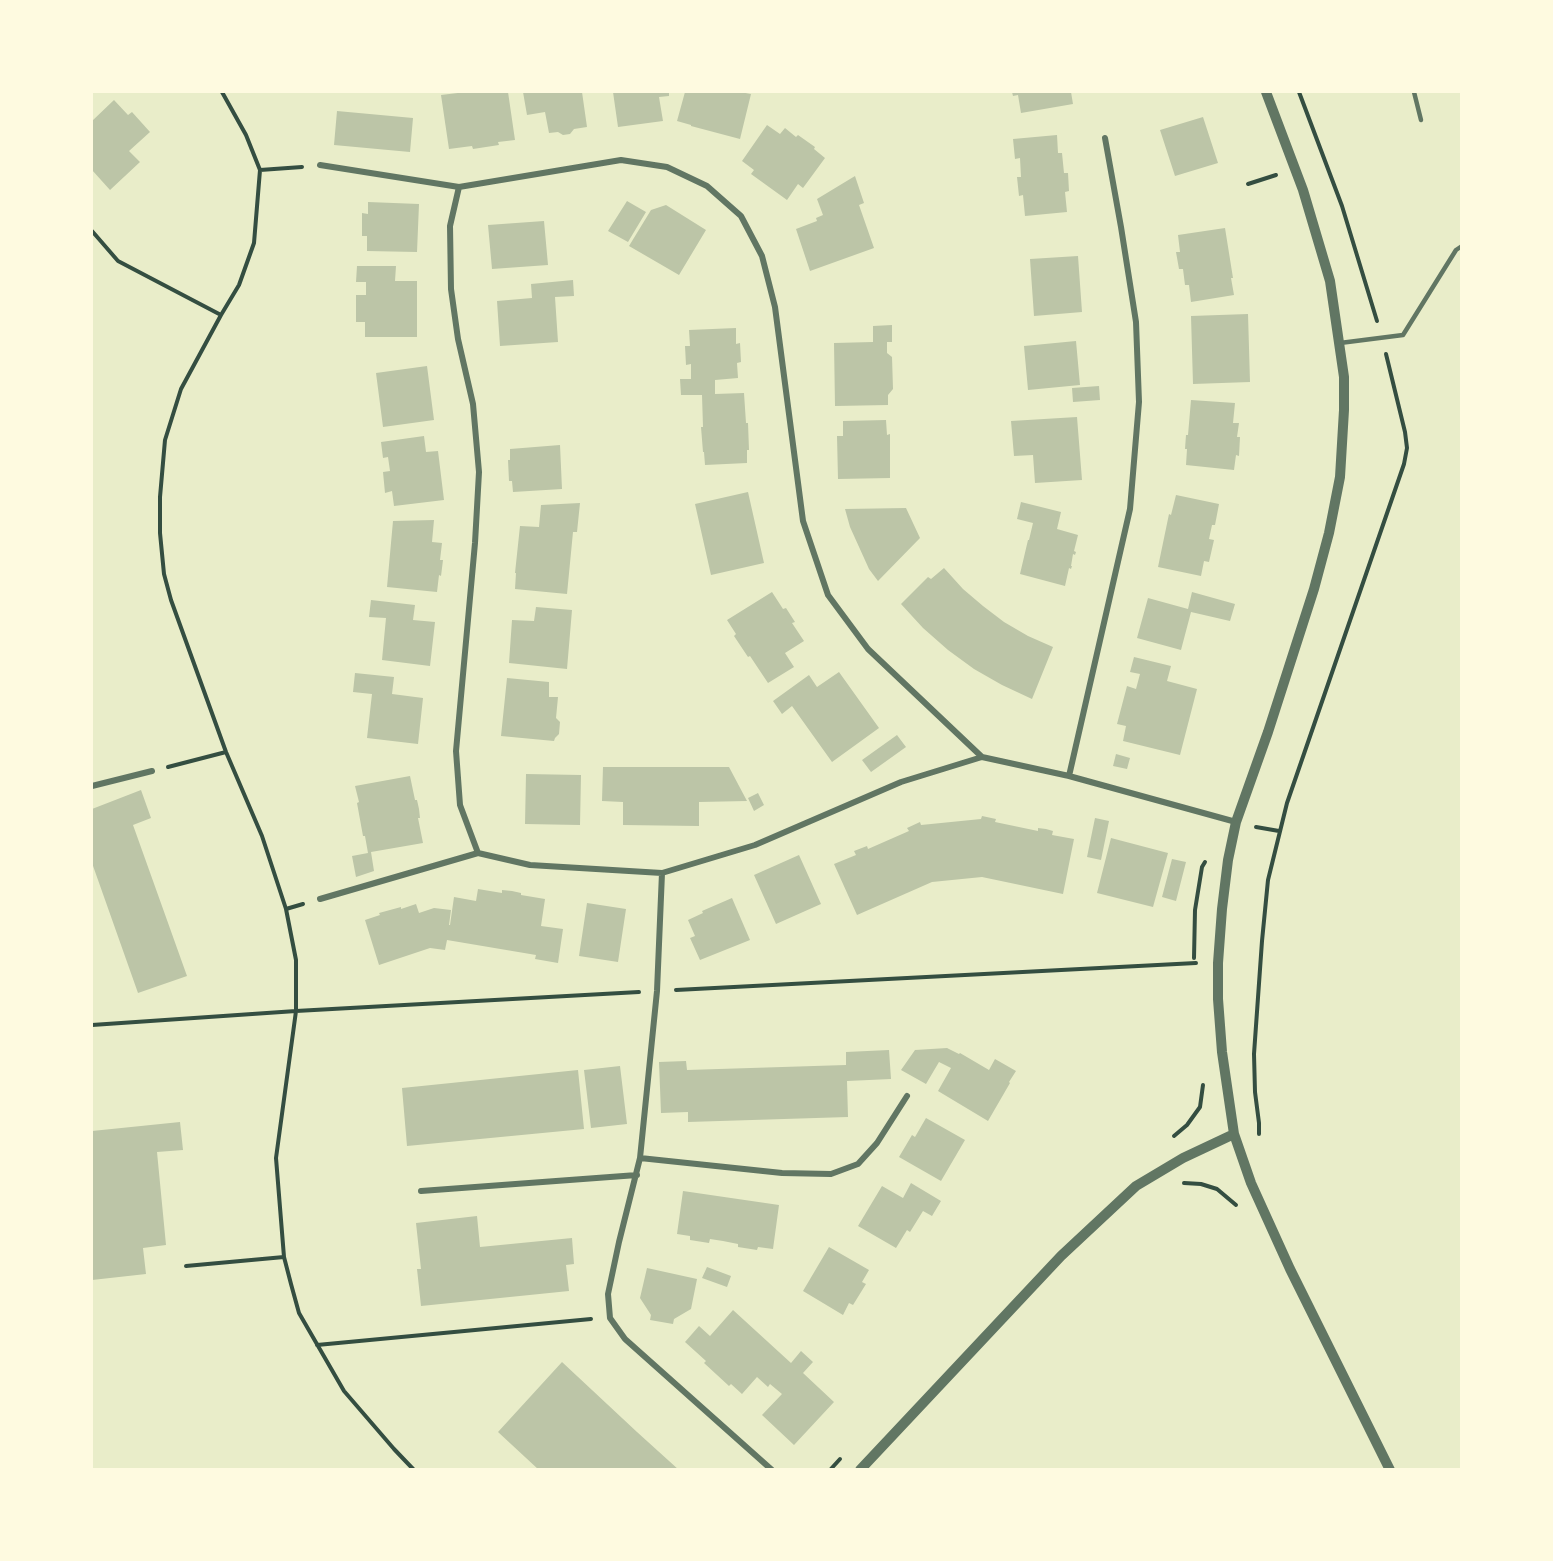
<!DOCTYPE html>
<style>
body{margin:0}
#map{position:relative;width:1553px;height:1561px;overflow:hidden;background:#e9edc9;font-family:Signika,sans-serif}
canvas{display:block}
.frame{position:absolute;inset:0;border:93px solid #fefae0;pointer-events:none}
</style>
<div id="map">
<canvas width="1553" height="1561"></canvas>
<div class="frame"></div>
</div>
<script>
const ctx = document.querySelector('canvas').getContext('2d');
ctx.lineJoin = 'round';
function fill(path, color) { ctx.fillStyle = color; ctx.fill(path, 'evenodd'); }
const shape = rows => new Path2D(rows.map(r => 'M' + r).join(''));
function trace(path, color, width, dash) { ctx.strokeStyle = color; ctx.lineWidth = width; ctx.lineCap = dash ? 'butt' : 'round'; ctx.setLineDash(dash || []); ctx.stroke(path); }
fill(shape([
 [466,92,508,92,515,140,498,142,499,145,473,149,472,146,449,149,441,95],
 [523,92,582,92,587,127,574,129,570,134,563,135,558,132,549,133,545,112,527,115],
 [613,92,669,92,669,96,659,97,663,121,618,127],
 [685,92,740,92,751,94,740,139,691,126,691,125,677,121],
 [1012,92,1071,92,1073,104,1021,113,1018,95,1013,96],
 [114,100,128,115,132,112,150,132,129,151,140,162,110,190,92,170,92,121],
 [337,111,413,118,410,152,334,145],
 [1203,117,1218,163,1175,176,1160,130],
 [767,125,780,134,785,128,796,137,798,135,815,147,814,149,825,158,803,188,798,184,787,200,751,174,754,170,742,161],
 [1057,135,1058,153,1062,153,1064,173,1068,173,1069,191,1065,192,1067,212,1025,216,1023,195,1019,196,1017,177,1021,177,1020,158,1015,159,1013,139],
 [855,176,864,203,859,205,874,248,810,271,796,229,817,221,816,218,823,215,817,199],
 [627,201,646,212,628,242,608,231],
 [368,202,419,204,417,252,367,251,367,236,362,236,362,213,368,214],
 [666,205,706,230,679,275,629,246,651,210],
 [544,221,548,265,492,269,488,225],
 [1225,228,1233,278,1231,278,1234,295,1191,302,1189,285,1185,285,1183,269,1179,269,1176,252,1180,252,1178,235],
 [1078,256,1082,312,1034,316,1030,259],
 [357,266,396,266,395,281,417,281,417,337,365,337,365,322,356,322,356,295,366,295,366,282,356,282],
 [573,280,574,296,555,297,558,342,500,346,497,301,532,298,531,284],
 [1248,314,1250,382,1193,384,1191,316],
 [892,325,892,342,887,342,887,353,892,357,893,389,888,395,888,405,835,406,834,343,873,342,873,326],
 [736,328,736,344,740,343,741,362,737,363,738,378,715,380,715,394,744,393,746,423,748,423,749,450,747,450,747,463,705,465,704,452,703,452,701,427,703,427,702,395,681,395,680,379,691,379,691,364,686,365,685,346,690,346,689,330],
 [1076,341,1080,385,1028,390,1024,346],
 [427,366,434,420,383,427,376,373],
 [1099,386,1100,400,1073,402,1072,388],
 [1191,400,1235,403,1233,423,1239,423,1237,437,1240,437,1239,456,1236,455,1234,470,1186,465,1187,449,1185,449,1186,435,1188,435],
 [1077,417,1082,480,1035,483,1033,455,1014,456,1011,421],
 [886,420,887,435,890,434,890,478,838,479,837,436,843,436,843,421],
 [424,436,426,452,438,451,444,500,394,506,392,491,385,493,383,472,390,471,388,457,383,458,381,442],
 [560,445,562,489,513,492,512,481,509,481,508,460,510,460,510,449],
 [748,492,764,563,711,575,695,504],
 [1176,495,1219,504,1215,525,1212,525,1209,539,1214,540,1209,562,1204,561,1201,576,1158,567,1169,514,1171,515],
 [1021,502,1061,512,1057,529,1078,535,1074,551,1076,552,1075,555,1073,554,1071,566,1072,566,1071,569,1069,568,1065,586,1020,574,1028,540,1029,540,1033,523,1017,519],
 [580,503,577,532,573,532,567,594,515,589,516,573,515,573,520,526,539,527,541,505],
 [906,508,920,538,878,581,869,569,850,527,845,509],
 [434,520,432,542,442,543,440,560,443,560,441,576,439,575,437,592,387,587,393,521],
 [944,568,963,589,983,606,1004,622,1028,636,1053,647,1032,699,1002,685,974,669,948,650,923,628,901,604,928,577,931,579],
 [772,592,783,609,786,608,795,622,792,623,804,641,785,653,794,667,768,683,750,656,748,657,734,636,736,634,727,620],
 [1192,592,1235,604,1230,621,1191,612,1181,650,1137,638,1148,598,1188,609],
 [371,600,415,605,413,620,435,622,430,666,382,660,386,618,369,617],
 [536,607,572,610,567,669,509,663,512,620,534,621],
 [1134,657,1171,666,1167,681,1197,689,1180,755,1123,741,1126,726,1117,724,1127,686,1136,689,1140,674,1130,672],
 [839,672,879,728,832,762,792,706,782,714,773,701,809,675,817,687],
 [355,673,394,677,392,694,423,698,418,744,367,738,372,694,353,692],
 [507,678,549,682,549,697,558,697,556,718,560,722,559,734,555,738,554,741,501,736],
 [897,735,906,747,871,772,862,760],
 [1116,754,1130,758,1127,769,1113,766],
 [603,767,729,767,747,801,699,802,699,826,623,825,623,802,602,801],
 [526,774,581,775,580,825,525,824],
 [410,776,415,800,417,800,419,809,420,818,418,818,423,843,371,852,374,871,356,877,352,856,368,853,365,836,363,836,357,803,359,802,355,786],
 [141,790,151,818,133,825,187,976,138,993,92,863,92,809],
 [758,793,764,805,754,811,748,798],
 [982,816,996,819,995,822,1038,831,1038,828,1046,829,1053,831,1052,835,1074,839,1063,894,982,877,932,882,857,915,834,864,856,855,854,851,867,846,868,849,909,831,907,828,920,822,921,825,981,819],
 [1095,818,1109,821,1101,860,1087,857],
 [1111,838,1168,853,1153,907,1097,893],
 [799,855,821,904,776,924,754,875],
 [1172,859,1186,862,1176,901,1162,897],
 [478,889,502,893,502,890,512,891,521,893,521,895,545,899,541,926,563,929,558,963,535,959,536,955,447,940,445,950,430,948,379,965,365,920,380,915,379,913,401,907,401,909,416,904,419,913,434,908,451,910,449,925,450,925,454,897,476,901],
 [732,898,750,940,700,960,690,938,695,936,688,920,703,913,702,911],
 [587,903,626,909,618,962,579,956],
 [947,1048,959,1054,960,1053,989,1070,995,1059,1016,1071,1009,1082,1010,1083,988,1121,938,1091,951,1068,939,1062,926,1084,901,1070,915,1050],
 [889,1050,891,1079,847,1081,848,1117,688,1122,688,1112,661,1113,659,1062,686,1061,687,1070,846,1065,846,1052],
 [620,1066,627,1124,591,1128,584,1070],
 [578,1070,584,1129,407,1146,402,1088],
 [926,1118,965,1140,941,1181,899,1157,912,1135,915,1137],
 [180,1122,183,1150,157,1152,166,1245,143,1248,146,1274,92,1280,92,1131],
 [911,1183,941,1201,932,1216,923,1211,910,1232,907,1230,896,1248,858,1226,882,1186,903,1198],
 [683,1191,779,1205,773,1249,758,1247,757,1250,738,1247,738,1244,723,1241,710,1239,709,1243,690,1240,690,1236,677,1234],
 [477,1216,480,1247,572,1238,574,1264,566,1265,569,1291,421,1306,417,1269,421,1269,416,1223],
 [829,1247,869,1270,862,1282,866,1284,853,1305,849,1303,843,1315,803,1291],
 [707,1267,731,1276,727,1287,702,1278],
 [647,1268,697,1279,691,1309,674,1319,673,1324,650,1320,651,1315,640,1298],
 [733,1310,791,1363,801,1351,813,1362,803,1373,834,1402,794,1445,762,1415,782,1394,770,1384,768,1387,757,1377,742,1394,731,1384,729,1386,704,1363,706,1361,685,1342,699,1326,710,1336],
 [562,1362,637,1432,679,1470,539,1470,498,1432]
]), '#bcc5a7');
trace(shape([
 [222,92,246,135,260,170,254,243,239,285,221,315,181,389,165,440,160,497,160,533,164,574,171,600,226,752,262,836,286,909,296,960,296,1011,276,1158,284,1257,291,1284,299,1313,344,1391,394,1449,414,1470],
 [1299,92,1342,206,1377,321],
 [260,170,302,167],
 [1248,184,1276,175],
 [92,231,118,261,221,315],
 [168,767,226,752],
 [1256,827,1279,831],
 [286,909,303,904],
 [1194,958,1195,910,1202,867,1205,862],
 [676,990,1196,963],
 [92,1025,296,1011,639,992],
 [1259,1134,1259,1123,1255,1092,1254,1054,1262,941,1268,880,1287,803,1404,464,1407,448,1405,432,1386,354],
 [1174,1136,1187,1125,1200,1107,1203,1085],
 [1184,1183,1201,1184,1217,1189,1236,1205],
 [186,1266,284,1257],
 [317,1345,591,1319],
 [830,1470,840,1459]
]), '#344e41', 4);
trace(shape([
 [1414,92,1421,120],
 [1340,343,1403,335,1456,250,1462,246]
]), '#617663', 4.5);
trace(shape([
 [320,165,459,187,621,160,667,167,707,186,741,216,762,256,775,307,803,521,828,595,868,649,982,757,1069,776,1236,822],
 [459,187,450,226,451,289,458,339,473,404,479,472,475,543,456,751,460,805,478,853,530,865,662,873,755,845,901,782,982,757],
 [1069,776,1130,509,1139,402,1136,322,1121,227,1105,138],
 [92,786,152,771],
 [662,873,657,991,640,1158,619,1242,608,1294,610,1318,625,1339,772,1470],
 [320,899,478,853],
 [640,1158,782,1173,831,1174,858,1164,877,1143,907,1096],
 [421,1191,637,1175]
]), '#617663', 6);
trace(shape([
 [1266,92,1303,190,1330,281,1344,377,1344,410,1340,477,1329,533,1314,589,1268,732,1236,822,1228,860,1222,909,1218,963,1218,999,1222,1052,1234,1134,1251,1183,1290,1269,1390,1470],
 [860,1470,1061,1256,1136,1186,1183,1158,1234,1134]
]), '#617663', 10);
</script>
